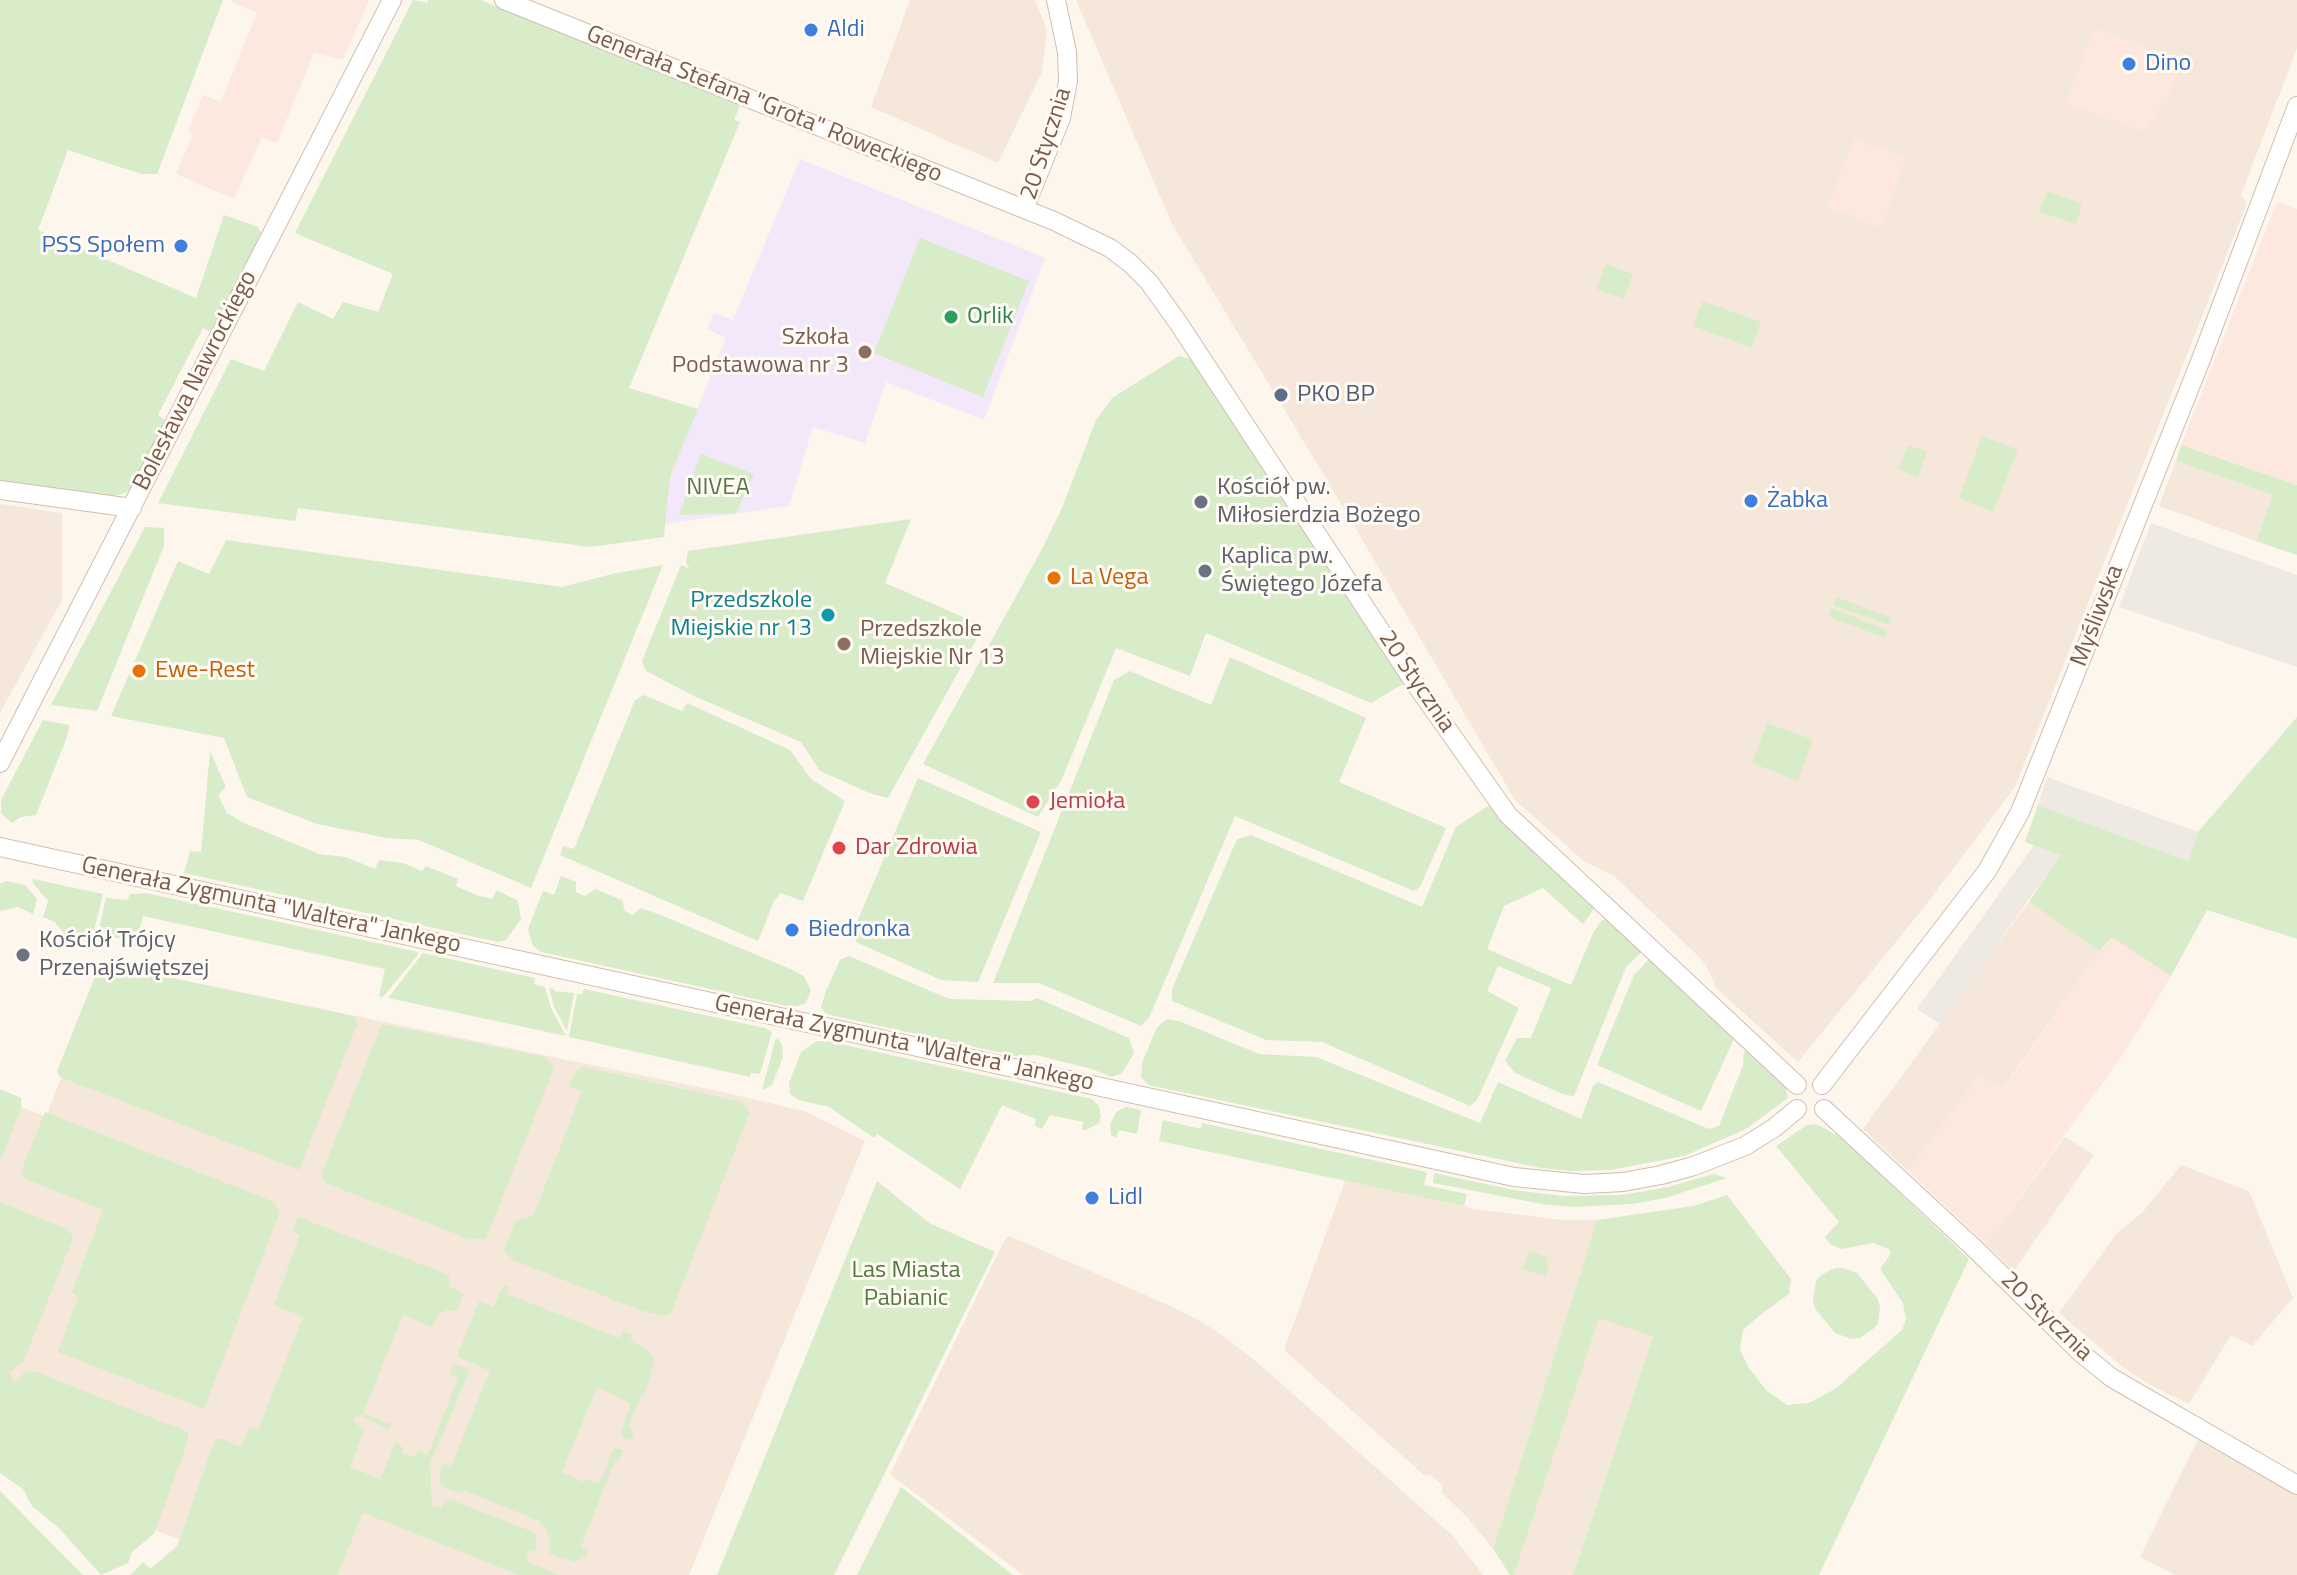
<!DOCTYPE html>
<meta charset="utf-8">
<style>
body{margin:0}
canvas{display:block;background:#fdf6ec}
</style>
<canvas width="2297" height="1575"></canvas>
<script>
const ctx = document.querySelector('canvas').getContext('2d');
ctx.lineJoin = 'round';
function fill(path, color) { ctx.fillStyle = color; ctx.fill(path, 'evenodd'); }
const shape = rows => new Path2D(rows.map(r => 'M' + r).join(''));
function trace(path, color, width, dash) { ctx.strokeStyle = color; ctx.lineWidth = width; ctx.lineCap = dash ? 'butt' : 'round'; ctx.setLineDash(dash || []); ctx.stroke(path); }
function label(font, color, halo, rows, align = 'center') {
  ctx.font = font + ' "Titillium Web",sans-serif'; ctx.lineWidth = 6; ctx.setLineDash([]); ctx.textBaseline = 'middle'; ctx.strokeStyle = halo; ctx.fillStyle = color; for (const [text, x, y, turn = 0] of rows) {
    ctx.save(); ctx.translate(x, y); ctx.rotate((+turn || 0) * Math.PI / 180); ctx.textAlign = isNaN(turn) ? turn : align; if (halo) ctx.strokeText(text, 0, 0); ctx.fillText(text, 0, 0); ctx.restore();
  }
}
fill(shape([
 [910,0,1035,0,1047,30,1042,72,998,163,871,107],
 [1076,0,2297,0,2297,48,2241,195,2247,203,2015,787,1921,911,1798,1062,1717,989,1706,965,1698,956,1614,876,1585,862,1515,800,1339,500,1172,224],
 [2176,461,2273,495,2256,541,2159,506],
 [0,504,62,513,62,600,0,713],
 [2029,902,2099,951,2002,1090,1980,1074,1908,1171,1863,1129],
 [105,964,727,1093,804,1111,865,1141,689,1575,338,1575,363,1513,216,1439,179,1539,124,1519,0,1385,0,1098,46,1117],
 [2065,1137,2094,1155,2014,1271,1986,1244],
 [2181,1165,2249,1191,2293,1298,2252,1346,2231,1335,2189,1404,2152,1386,2124,1368,2059,1313,2117,1233,2142,1213],
 [1346,1178,1474,1209,1562,1220,1597,1220,1493,1549,1467,1517,1441,1492,1443,1486,1430,1474,1425,1476,1284,1350],
 [1009,1236,1164,1303,1202,1322,1223,1336,1258,1363,1453,1536,1483,1575,1023,1575,890,1474,1004,1241],
 [1599,1317,1653,1335,1573,1575,1514,1575],
 [2198,1440,2297,1495,2297,1575,2176,1575,2140,1557]
]), '#f5e8da');
fill(shape([
 [233,0,369,0,343,60,314,53,277,143,262,137,234,199,176,174,193,134,188,131,203,95,221,102,257,13,232,2],
 [2093,28,2182,59,2168,98,2144,131,2066,104],
 [1853,139,1906,156,1882,228,1828,208],
 [2277,202,2297,209,2297,485,2181,445],
 [2112,936,2171,976,2124,1053,1986,1244,1908,1171,1980,1073,2003,1090,2099,951]
]), '#fde8e0');
fill(shape([
 [2151,523,2297,575,2297,667,2119,607],
 [2047,777,2198,832,2188,861,2038,805],
 [2034,845,2060,855,1941,1025,1917,1009]
]), '#efe9e4');
fill(shape([
 [800,159,1045,258,984,420,886,382,865,443,813,427,789,506,664,524,670,476,726,338,707,329,714,313,733,320]
]), '#f3e8fa');
fill(shape([
 [0,0,223,0,157,174,141,174,68,150,38,230,196,298,224,215,258,227,261,233,212,333,203,328,158,415,167,422,135,484,127,492,116,496,0,483],
 [413,0,427,3,428,0,480,0,740,105,734,120,740,122,629,388,698,409,670,476,664,537,590,547,298,508,295,521,158,503,231,359,264,371,298,302,333,319,343,302,378,312,393,274,295,233],
 [2047,191,2082,204,2076,224,2039,212],
 [920,238,1029,281,983,397,874,353],
 [1606,264,1633,274,1624,299,1596,289],
 [1702,301,1761,322,1752,348,1693,326],
 [1179,356,1191,359,1408,681,1371,703,1206,633,1190,676,1116,648,1062,779,1038,817,923,764,1041,551,1062,508,1096,420,1112,398],
 [1982,436,2018,450,1993,512,1959,498],
 [1908,445,1927,452,1918,477,1898,469],
 [2181,445,2297,485,2297,555,2256,541,2273,495,2176,461],
 [701,454,754,474,736,513,679,515],
 [911,519,885,583,984,626,888,798,872,794,820,771,801,742,696,697,646,671,642,661,681,565,690,569,686,563,688,551],
 [145,527,164,528,164,546,97,711,51,705],
 [226,540,562,587,616,573,663,565,531,888,419,840,387,838,317,824,247,797,224,738,111,716,178,561,209,574],
 [1836,597,1892,618,1889,625,1833,605],
 [1831,608,1887,630,1884,638,1828,616],
 [1230,657,1366,718,1339,782,1446,828,1420,887,1414,891,1235,816,1149,1018,1141,1026,1039,983,993,983,1114,680,1130,671,1211,705],
 [644,695,682,711,687,703,790,750,811,779,845,801,803,901,781,893,774,901,758,941,560,855,563,846,574,849,635,700],
 [2297,717,2297,939,2207,910,2171,976,2112,937,2099,951,2029,902,2060,855,2025,842,2038,805,2188,861,2198,832],
 [43,720,69,725,67,737,36,815,21,817,12,823,1,813,1,800],
 [1767,723,1813,740,1798,781,1752,763],
 [210,751,226,787,218,795,227,813,244,823,319,854,346,857,375,869,379,860,403,863,422,871,426,866,458,879,456,886,476,895,492,899,497,890,518,901,521,919,506,940,498,942,184,873,190,851,201,852],
 [918,778,1041,832,978,982,941,980,856,942,854,929],
 [1491,804,1593,900,1593,910,1583,924,1543,888,1504,906,1487,949,1571,985,1594,931,1602,920,1610,920,1642,952,1626,967,1574,1096,1565,1095,1515,1073,1505,1061,1517,1038,1531,1038,1551,988,1498,966,1487,991,1519,1008,1477,1100,1470,1106,1322,1042,1266,1040,1172,1001,1172,989,1237,839,1251,835,1422,907,1456,827],
 [561,876,576,882,576,892,585,896,595,889,622,900,625,911,633,915,641,908,658,914,793,970,804,976,811,991,805,1004,792,1007,541,952,533,946,528,929,543,891,554,895],
 [33,879,103,894,91,942,66,936,55,922,43,917,48,901,32,882],
 [6,881,25,885,37,899,33,914,18,907,0,911,0,884],
 [146,893,418,952,417,956,383,997,379,996,385,969,143,916,136,942,98,934,106,898,128,900,130,894],
 [423,953,535,978,534,984,545,987,551,1008,566,1036,388,998],
 [849,956,949,999,1031,1001,1037,998,1129,1038,1134,1053,1122,1073,1112,1077,1092,1069,1036,1055,1016,1056,826,1014,821,1007,826,991,840,960],
 [1651,957,1730,1031,1734,1039,1701,1111,1597,1065,1634,975],
 [104,964,354,1016,357,1024,299,1170,60,1077,57,1071,99,967],
 [549,988,554,989,554,991,574,993,567,1031,554,1007],
 [584,989,765,1028,772,1032,760,1074,751,1073,750,1077,569,1037,577,994,582,994],
 [1167,1019,1179,1021,1259,1054,1316,1057,1480,1123,1498,1082,1581,1119,1593,1086,1598,1082,1709,1129,1719,1126,1743,1065,1744,1051,1751,1051,1785,1084,1788,1098,1746,1129,1684,1156,1610,1170,1571,1171,1541,1168,1148,1085,1141,1077,1142,1063,1157,1027],
 [382,1024,546,1057,554,1068,486,1239,469,1239,325,1183,321,1174],
 [778,1038,782,1045,783,1057,772,1085,762,1090,775,1041],
 [817,1041,827,1041,1092,1099,1099,1106,1101,1116,1099,1123,1086,1130,1082,1130,1083,1122,1050,1115,1042,1129,1035,1126,1036,1119,1002,1105,960,1189,877,1134,874,1138,829,1107,799,1100,790,1094,789,1083,801,1052],
 [584,1067,742,1102,750,1112,671,1313,663,1316,639,1310,513,1260,504,1251,515,1221,533,1216,582,1092,569,1086,576,1071],
 [0,1089,21,1098,21,1109,0,1161],
 [1126,1107,1141,1110,1137,1134,1119,1130,1116,1138,1111,1135,1110,1125,1116,1112],
 [45,1112,272,1201,280,1211,204,1409,58,1352,78,1297,72,1292,103,1210,23,1178,21,1171],
 [1163,1120,1201,1129,1202,1123,1427,1172,1424,1185,1467,1194,1464,1206,1159,1141],
 [1816,1124,1842,1138,1969,1259,1819,1575,1573,1575,1653,1336,1599,1318,1514,1575,1510,1575,1493,1549,1597,1220,1693,1206,1727,1195,1791,1279,1789,1294,1760,1315,1743,1330,1740,1350,1749,1368,1766,1390,1787,1405,1809,1403,1835,1389,1902,1330,1906,1319,1903,1303,1880,1269,1891,1254,1889,1249,1873,1243,1842,1249,1830,1244,1825,1237,1839,1222,1776,1146,1807,1125],
 [1434,1173,1513,1190,1563,1196,1622,1195,1668,1187,1713,1174,1727,1178,1665,1198,1632,1204,1573,1207,1542,1204,1433,1183],
 [877,1181,929,1223,995,1252,834,1575,717,1575],
 [0,1202,69,1230,73,1238,24,1360,9,1373,15,1382,26,1371,37,1372,188,1432,188,1441,154,1534,132,1552,128,1563,101,1575,59,1528,32,1506,23,1489,0,1473],
 [298,1217,449,1275,449,1286,463,1294,457,1311,447,1310,439,1314,432,1327,403,1315,363,1413,388,1424,390,1421,392,1426,387,1430,359,1414,353,1421,364,1430,350,1467,380,1479,396,1442,402,1447,403,1453,415,1457,418,1451,428,1455,458,1378,450,1374,454,1364,466,1368,469,1372,430,1464,432,1506,441,1508,444,1501,451,1500,531,1531,536,1536,537,1545,535,1550,528,1551,526,1561,559,1575,519,1575,363,1513,338,1575,130,1575,143,1562,150,1569,177,1546,215,1439,221,1439,241,1447,249,1427,258,1430,303,1317,274,1305,300,1235,292,1231],
 [1529,1251,1548,1257,1546,1263,1549,1264,1546,1276,1523,1269],
 [1835,1268,1843,1268,1857,1273,1878,1299,1880,1307,1878,1323,1873,1329,1860,1338,1851,1339,1835,1333,1816,1310,1813,1302,1816,1281,1821,1275],
 [504,1285,509,1287,507,1294,619,1338,623,1331,633,1335,630,1340,650,1352,654,1363,645,1394,642,1394,628,1427,634,1431,631,1440,623,1438,621,1432,631,1404,597,1387,562,1472,584,1482,586,1479,599,1484,614,1448,623,1450,619,1462,615,1461,581,1547,588,1550,586,1558,583,1556,576,1562,549,1554,550,1539,546,1529,539,1521,463,1490,460,1493,453,1491,442,1486,439,1479,442,1464,451,1466,490,1371,457,1356,479,1301,493,1307],
 [901,1487,1013,1575,857,1575],
 [0,1491,83,1575,0,1575]
]), '#d8ecc9');
const minor = shape([
 [504,0,1054,221,1110,248,1130,263,1149,282,1179,324,1414,682,1508,815,1797,1085],
 [1024,209,1061,118,1068,81,1067,52,1056,0],
 [0,490,132,508],
 [0,763,392,0],
 [0,847,1514,1177,1584,1184,1623,1182,1661,1175,1694,1166,1745,1146,1774,1128,1797,1109],
 [1822,1085,1987,871,2020,812,2200,362,2297,106],
 [1824,1109,1973,1247,2081,1353,2112,1378,2297,1485]
]);
trace(minor, '#d1beb0', 20);
trace(minor, '#fff', 18);
for (const [x, y, r, color] of [
 [811,30,8,"#3f7fe0"],
 [2129,64,8,"#3f7fe0"],
 [181,246,8,"#3f7fe0"],
 [951,317,8,"#2e9e5b"],
 [865,352,8,"#8d6e63"],
 [1281,395,8,"#5c6f8a"],
 [1751,501,8,"#3f7fe0"],
 [1201,502,8,"#6b7280"],
 [1205,571,8,"#6b7280"],
 [1054,578,8,"#e8710a"],
 [828,615,8,"#0f9aa8"],
 [844,644,8,"#8d6e63"],
 [139,671,8,"#e8710a"],
 [1033,802,8,"#e0444e"],
 [839,848,8,"#e0444e"],
 [792,930,8,"#3f7fe0"],
 [23,955,8,"#6b7280"],
 [1092,1198,8,"#3f7fe0"]
]) { const dot = new Path2D(); dot.arc(x, y, r, 0, 2 * Math.PI); ctx.fillStyle = color; ctx.fill(dot); trace(dot, '#fffaf3', 3); }
label('24px', '#366cbe', '#fffaf3', [
 ["Aldi",827,30],
 ["Dino",2145,64],
 ["PSS Społem",165,246,"right"],
 ["Żabka",1767,501],
 ["Biedronka",808,930],
 ["Lidl",1108,1198]
], 'left');
label('24px', '#7a5c4d', '#fffaf3', [
 ["Generała Stefana \"Grota\" Roweckiego",764,105,22],
 ["20 Stycznia",1047,144,-72],
 ["Bolesława Nawrockiego",196,381,-63],
 ["Myśliwska",2098,616,-69],
 ["20 Stycznia",1416,682,56],
 ["Generała Zygmunta \"Waltera\" Jankego",271,906,12],
 ["Generała Zygmunta \"Waltera\" Jankego",904,1044,12],
 ["20 Stycznia",2046,1317,44]
]);
label('24px', '#27864d', '#fffaf3', [
 ["Orlik",967,317]
], 'left');
label('24px', '#785e54', '#fffaf3', [
 ["Szkoła",849,338],
 ["Podstawowa nr 3",849,366],
 ["Przedszkole",860,630,"left"],
 ["Miejskie Nr 13",860,658,"left"]
], 'right');
label('24px', '#4e5e75', '#fffaf3', [
 ["PKO BP",1297,395]
], 'left');
label('24px', '#537a41', '#fffaf3', [
 ["NIVEA",718,488],
 ["Las Miasta",906,1271],
 ["Pabianic",906,1299]
]);
label('24px', '#5b616d', '#fffaf3', [
 ["Kościół pw.",1217,488],
 ["Miłosierdzia Bożego",1217,516],
 ["Kaplica pw.",1221,557],
 ["Świętego Józefa",1221,585],
 ["Kościół Trójcy",39,941],
 ["Przenajświętszej",39,969]
], 'left');
label('24px', '#c56008', '#fffaf3', [
 ["La Vega",1070,578],
 ["Ewe-Rest",155,671]
], 'left');
label('24px', '#0d838f', '#fffaf3', [
 ["Przedszkole",812,601],
 ["Miejskie nr 13",812,629]
], 'right');
label('24px', '#be3a42', '#fffaf3', [
 ["Jemioła",1049,802],
 ["Dar Zdrowia",855,848]
], 'left');
</script>
